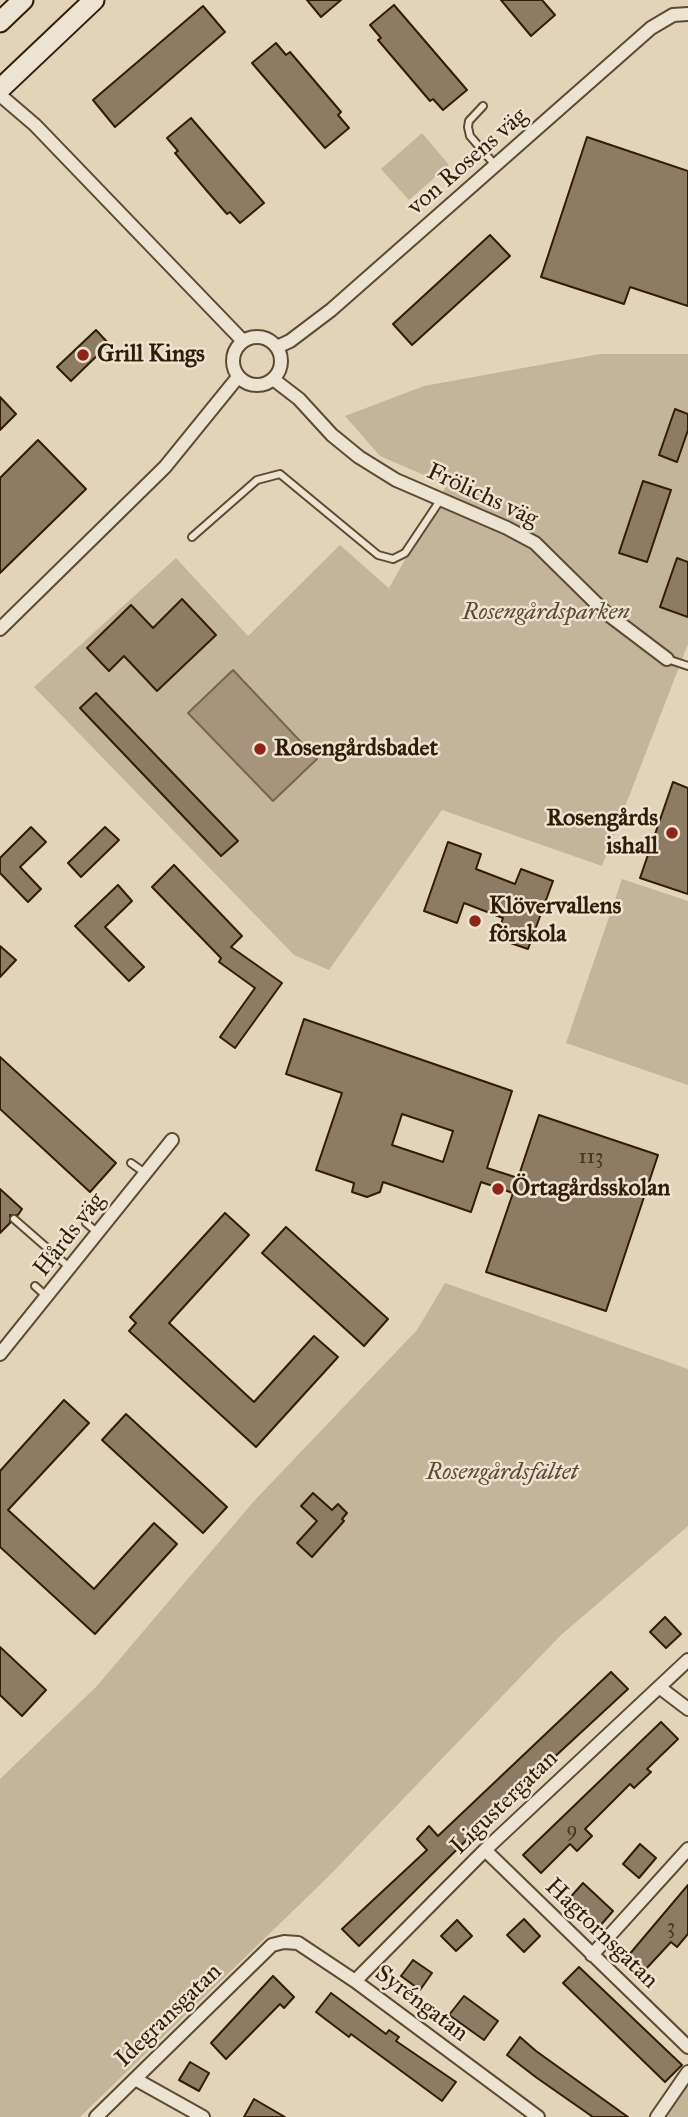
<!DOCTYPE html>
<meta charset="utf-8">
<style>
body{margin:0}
canvas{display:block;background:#e1d4b9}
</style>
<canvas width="688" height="2117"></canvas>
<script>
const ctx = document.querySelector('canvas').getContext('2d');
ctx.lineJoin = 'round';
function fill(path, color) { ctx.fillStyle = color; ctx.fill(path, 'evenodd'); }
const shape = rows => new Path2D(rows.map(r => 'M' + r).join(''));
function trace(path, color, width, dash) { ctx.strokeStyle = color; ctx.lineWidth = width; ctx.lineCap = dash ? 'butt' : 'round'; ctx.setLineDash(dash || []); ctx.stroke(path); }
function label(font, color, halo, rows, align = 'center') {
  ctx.font = font + ' "IM FELL Great Primer",serif'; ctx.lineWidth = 5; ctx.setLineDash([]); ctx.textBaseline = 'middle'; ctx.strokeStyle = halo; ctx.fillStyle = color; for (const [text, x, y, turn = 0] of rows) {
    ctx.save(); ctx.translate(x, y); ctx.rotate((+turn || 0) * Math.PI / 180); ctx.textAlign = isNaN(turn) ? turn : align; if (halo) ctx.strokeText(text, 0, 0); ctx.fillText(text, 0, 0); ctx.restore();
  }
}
fill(shape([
 [422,133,449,165,409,200,381,169],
 [600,354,688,354,688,644,602,866,442,810,329,970,294,955,34,687,176,558,248,636,340,545,392,591,389,588,447,485,380,456,345,416,424,386],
 [622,879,688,901,688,1085,566,1043],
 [445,1283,688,1369,688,1526,560,1636,328,1877,80,2117,0,2117,0,1779,96,1687,254,1501,417,1330],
 [688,2085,688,2117,667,2117]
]), '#c3b59a');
const water = shape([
 [233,670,317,759,273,801,188,713,233,670]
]);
fill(water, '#a6957c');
trace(water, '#78654c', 2);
const building = shape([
 [307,0,341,0,321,17,307,0],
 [501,0,542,0,555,15,531,36,501,0],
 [394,5,467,90,443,110,433,99,430,101,378,40,381,38,370,25,394,5],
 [203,6,225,32,115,127,93,100,203,6],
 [276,43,286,55,290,52,341,112,338,115,349,128,325,148,252,63,276,43],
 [191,118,264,203,240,223,230,212,227,214,207,191,175,153,178,151,167,138,191,118],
 [587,137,688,171,688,306,630,287,624,304,541,277,587,137],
 [490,235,510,256,412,345,393,324,490,235],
 [96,330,109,344,71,381,57,367,96,330],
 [0,397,16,414,0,430,0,397],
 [675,409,688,414,688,430,677,462,659,455,675,409],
 [38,440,86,489,0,573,0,478,38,440],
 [643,481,671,490,647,562,619,553,643,481],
 [677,558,688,562,688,617,660,607,677,558],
 [182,599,216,635,157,691,124,656,109,671,87,648,131,605,153,628,182,599],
 [96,693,238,841,221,856,80,708,96,693],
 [673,782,688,788,688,894,640,878,673,782],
 [31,827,46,842,20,867,41,889,28,902,0,873,0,858,31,827],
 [105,827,119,840,81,877,68,863,105,827],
 [448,842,481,854,476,869,515,884,521,869,553,881,528,949,496,938,503,918,464,903,457,923,424,911,448,842],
 [174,865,242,936,231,947,282,983,235,1048,220,1037,255,988,219,962,221,958,152,887,174,865],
 [118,885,132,901,105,927,144,967,129,981,75,926,118,885],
 [0,946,16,960,0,977,0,946],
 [304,1019,512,1091,487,1168,518,1178,539,1115,658,1155,606,1311,486,1272,513,1193,481,1182,471,1212,383,1182,380,1192,367,1197,352,1192,354,1183,316,1170,342,1093,286,1074,304,1019],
 [402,1114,453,1131,443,1162,392,1145,402,1114],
 [0,1057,116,1163,90,1192,0,1109,0,1057],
 [0,1189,22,1209,18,1215,10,1215,10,1223,0,1233,0,1189],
 [225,1213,249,1235,169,1323,254,1402,314,1336,338,1357,256,1447,129,1331,136,1323,130,1317,225,1213],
 [286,1227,388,1319,364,1346,262,1253,286,1227],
 [64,1400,89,1423,8,1510,94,1589,154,1523,177,1544,95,1634,0,1547,0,1471,64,1400],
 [126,1414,227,1507,203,1533,102,1440,126,1414],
 [313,1493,332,1510,338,1504,347,1513,342,1519,344,1521,312,1557,297,1543,317,1521,301,1506,313,1493],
 [665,1617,681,1634,666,1648,650,1632,665,1617],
 [0,1647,46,1690,22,1716,0,1695,0,1647],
 [611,1672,628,1689,497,1810,359,1946,342,1929,427,1850,417,1839,429,1826,438,1836,611,1672],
 [661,1722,678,1739,647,1769,651,1772,634,1788,630,1784,585,1829,592,1836,577,1851,570,1844,541,1873,523,1855,661,1722],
 [640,1844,656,1858,639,1878,623,1864,640,1844],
 [583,1883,613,1911,599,1927,568,1900,583,1883],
 [688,1885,688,1934,677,1947,671,1942,644,1971,628,1956,688,1885],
 [524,1919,540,1936,524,1952,507,1935,524,1919],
 [457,1920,472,1936,456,1951,441,1936,457,1920],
 [413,1960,432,1973,420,1990,401,1976,413,1960],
 [579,1967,682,2065,665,2082,563,1983,579,1967],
 [273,1976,294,1997,284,2008,280,2004,226,2059,211,2043,273,1976],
 [331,1993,386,2034,389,2030,399,2037,396,2041,456,2082,442,2101,351,2034,349,2037,316,2012,331,1993],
 [464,1996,498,2021,484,2040,449,2015,464,1996],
 [520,2037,536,2051,628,2117,593,2117,537,2078,507,2055,520,2037],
 [190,2062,209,2073,199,2091,179,2080,190,2062],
 [254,2099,285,2117,244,2117,254,2099]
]);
fill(building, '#8d7c63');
trace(building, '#321c05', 2);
const service = shape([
 [483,106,469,121,468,127,470,136,495,165],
 [192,537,257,480,280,474,378,555,393,559,405,553,441,499],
 [667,659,688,666],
 [131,1163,145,1173],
 [14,1219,69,1267],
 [86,1223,98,1233],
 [35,1286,46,1296]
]);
const minor = shape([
 [0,95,35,125,243,341],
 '233 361a24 24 0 1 1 48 0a24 24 0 1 1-48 0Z',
 [277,347,290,341,331,310,651,28,673,15,688,14],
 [273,379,299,399,332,435,359,457,396,480,507,528,535,543,605,612,667,659],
 [0,629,165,467,238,377],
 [0,1354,172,1140],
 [659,1687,688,1709],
 [485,1850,688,2047],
 [592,1955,688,1849],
 [355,1981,485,1850,688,1660],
 [135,2079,203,2117],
 [96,2117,272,1945,284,1942,298,1943,355,1981,538,2117],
 [657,2117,688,2072]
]);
const secondary = shape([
 [0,22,23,0],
 [0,89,94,0]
]);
trace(service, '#5e4a32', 10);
trace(minor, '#5e4a32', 16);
trace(secondary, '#321c05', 23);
trace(service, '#ece3d2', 6);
trace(minor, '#ece3d2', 12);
trace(secondary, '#ece3d2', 19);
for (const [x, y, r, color] of [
 [83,355,7,"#8f2418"],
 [260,749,7,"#8f2418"],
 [672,833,7,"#8f2418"],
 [475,921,7,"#8f2418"],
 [498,1189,7,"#8f2418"]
]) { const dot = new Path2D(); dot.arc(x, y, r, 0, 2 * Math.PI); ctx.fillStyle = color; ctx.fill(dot); trace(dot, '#ece3d2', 2.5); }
label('21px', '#49341c', null, [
 ["113",591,1158],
 ["9",572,1831],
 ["3",671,1928]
]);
label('24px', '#321c05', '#ece3d2', [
 ["von Rosens väg",468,162,-41],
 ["Frölichs väg",482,496,25],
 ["Hårds väg",70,1235,-52],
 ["Ligustergatan",505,1803,-44],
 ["Hagtornsgatan",601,1934,44],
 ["Syréngatan",421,2004,37],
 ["Idegransgatan",169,2016,-44]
]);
label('bold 24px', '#321c05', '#ece3d2', [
 ["Grill Kings",97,355],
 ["Rosengårdsbadet",274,749],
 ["Rosengårds",658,819,"right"],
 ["ishall",658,847,"right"],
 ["Klövervallens",489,907],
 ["förskola",489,935],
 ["Örtagårdsskolan",512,1189]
], 'left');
label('italic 24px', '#5e4a32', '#ece3d2', [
 ["Rosengårdsparken",546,613],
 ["Rosengårdsfältet",502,1473]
]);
</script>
